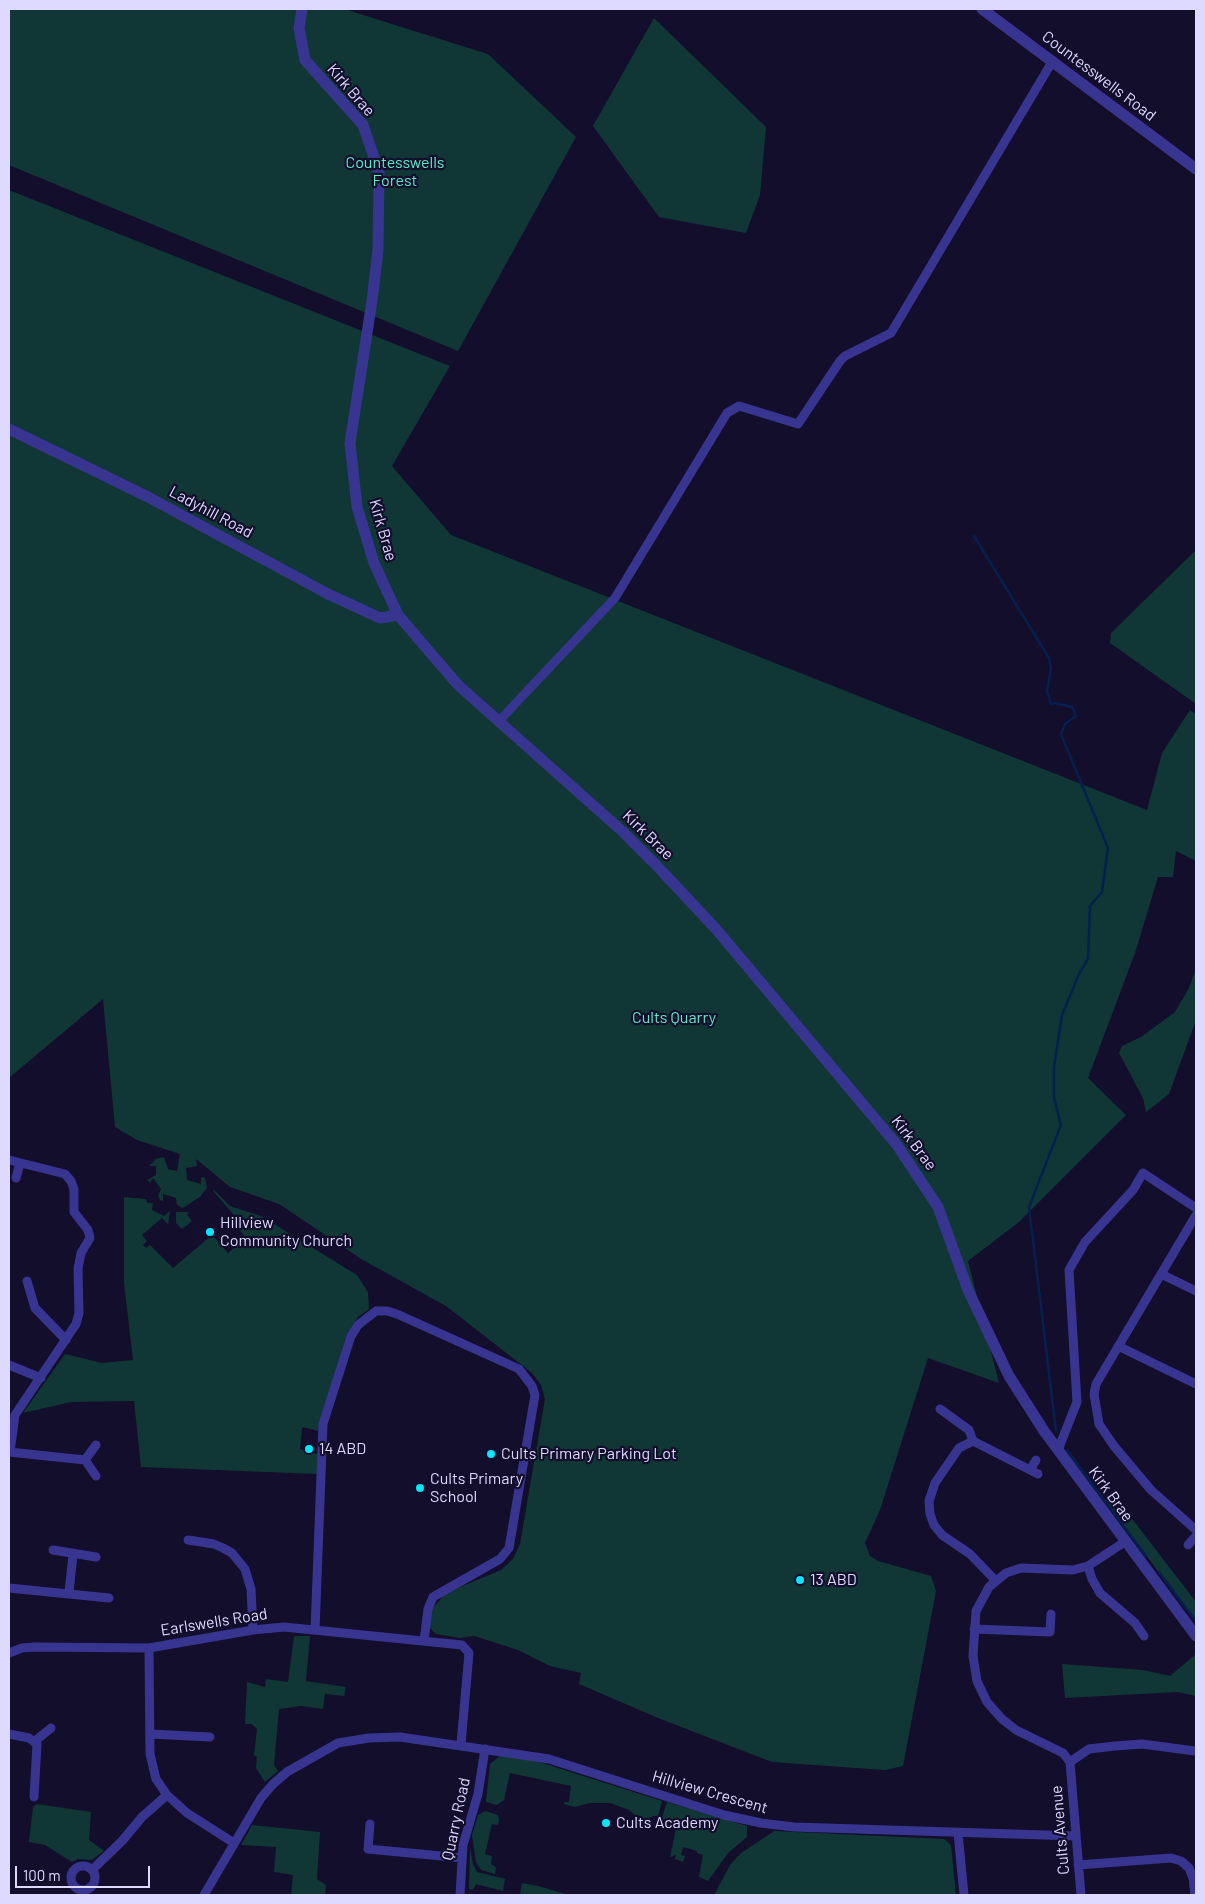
<!DOCTYPE html>
<style>
body{margin:0}
#map{position:relative;width:1205px;height:1904px;overflow:hidden;background:#130e2c;font-family:Barlow,sans-serif}
canvas{display:block}
.frame{position:absolute;inset:0;border:10px solid #ded9ff;pointer-events:none}
.scale{position:absolute;left:15px;top:1866px;width:135px;height:22px;box-sizing:border-box;border:2px solid #ded9ff;border-top:0;padding-left:6px;font-size:15px;line-height:18px;white-space:nowrap;color:#ded9ff;-webkit-text-stroke:4px #130e2c;paint-order:stroke}
</style>
<div id="map">
<canvas width="1205" height="1904"></canvas>
<div class="frame"></div>
<div class="scale">100 m</div>
</div>
<script>
const ctx = document.querySelector('canvas').getContext('2d');
ctx.lineJoin = 'round';
function fill(path, color) { ctx.fillStyle = color; ctx.fill(path, 'evenodd'); }
const shape = rows => new Path2D(rows.map(r => 'M' + r).join(''));
function trace(path, color, width, dash) { ctx.strokeStyle = color; ctx.lineWidth = width; ctx.lineCap = dash ? 'butt' : 'round'; ctx.setLineDash(dash || []); ctx.stroke(path); }
function label(font, color, halo, rows, align = 'center') {
  ctx.font = font + ' Barlow,sans-serif'; ctx.lineWidth = 4.5; ctx.setLineDash([]); ctx.textBaseline = 'middle'; ctx.strokeStyle = halo; ctx.fillStyle = color; for (const [text, x, y, turn = 0] of rows) {
    ctx.save(); ctx.translate(x, y); ctx.rotate((+turn || 0) * Math.PI / 180); ctx.textAlign = isNaN(turn) ? turn : align; if (halo) ctx.strokeText(text, 0, 0); ctx.fillText(text, 0, 0); ctx.restore();
  }
}
fill(shape([
 [9,9,344,9,488,54,576,137,458,351,9,165],
 [654,18,766,127,760,195,746,233,659,217,593,126],
 [9,190,450,366,392,466,451,535,1147,810,1162,753,1190,710,1196,714,1196,861,1176,851,1173,877,1158,877,1135,953,1088,1078,1126,1115,1019,1222,968,1261,999,1383,928,1358,880,1510,865,1543,870,1556,878,1561,931,1576,936,1591,903,1766,885,1770,772,1762,658,1718,579,1684,581,1673,550,1666,518,1650,474,1636,460,1638,436,1634,429,1627,432,1609,446,1593,501,1570,513,1559,520,1544,545,1399,541,1385,532,1373,446,1306,361,1259,279,1204,230,1187,196,1159,197,1166,186,1168,187,1180,201,1184,201,1177,205,1178,207,1188,200,1197,183,1208,177,1205,176,1198,163,1194,163,1201,160,1200,158,1196,161,1189,153,1178,150,1183,147,1180,156,1175,156,1166,149,1166,156,1159,164,1157,168,1169,177,1171,180,1154,137,1140,115,1127,103,999,9,1078],
 [1196,550,1196,704,1110,643,1111,633],
 [1196,968,1196,1020,1169,1094,1146,1112,1143,1098,1119,1053,1122,1046,1141,1037,1175,1012,1189,988],
 [214,1190,230,1206,261,1216,357,1275,368,1292,369,1309,358,1317,347,1333,318,1431,303,1427,302,1429,300,1449,318,1454,317,1474,141,1467,134,1401,71,1402,23,1413,65,1354,102,1363,133,1360,124,1283,124,1197,146,1199,147,1203,153,1203,152,1210,164,1216,170,1211,168,1224,162,1218,142,1235,147,1241,143,1245,146,1248,150,1245,173,1268,212,1235,228,1253,246,1238,230,1219,234,1215,213,1191],
 [176,1212,189,1212,187,1215,192,1221,182,1229,176,1223],
 [1113,1494,1196,1602,1196,1621,1104,1500],
 [294,1636,310,1636,306,1681,346,1687,344,1696,325,1694,323,1709,301,1706,279,1709,274,1765,278,1771,265,1782,256,1768,257,1757,254,1755,257,1729,252,1724,245,1724,247,1682,265,1687,266,1679,288,1682],
 [1196,1654,1196,1696,1178,1692,1065,1698,1062,1664,1143,1670,1170,1676],
 [500,1756,536,1761,662,1801,658,1816,653,1816,645,1820,638,1818,629,1810,610,1803,590,1803,575,1807,564,1804,564,1802,569,1802,571,1786,510,1773,504,1800,497,1805,486,1802,490,1764],
 [667,1802,747,1826,747,1837,728,1853,708,1881,699,1877,703,1855,697,1853,697,1851,683,1847,681,1855,685,1856,683,1862,675,1859,676,1855,670,1857,676,1829,670,1828,668,1822,662,1818],
 [37,1804,91,1812,89,1840,104,1851,92,1860,78,1859,72,1862,45,1845,29,1842,33,1807],
 [485,1811,498,1815,499,1820,498,1825,492,1824,485,1854,492,1856,491,1864,496,1867,495,1874,481,1870,476,1862,472,1835,478,1815],
 [252,1825,320,1832,317,1879,326,1885,325,1895,291,1895,293,1875,274,1872,276,1847,241,1845],
 [774,1831,944,1839,951,1845,956,1895,714,1895,730,1865,741,1853],
 [470,1848,473,1864,477,1872,505,1879,503,1891,476,1884,473,1890,469,1889],
 [522,1883,538,1886,569,1895,520,1895]
]), '#103735');
trace(shape([
 [974,536,1049,658,1051,668,1047,691,1051,704,1055,703,1072,707,1076,716,1065,724,1061,734,1108,848,1102,892,1090,906,1088,959,1079,974,1062,1015,1054,1067,1054,1098,1061,1125,1029,1207,1056,1431],
 [1067,1450,1146,1556],
 [1159,1572,1196,1621]
]), '#05204e', 2.5);
trace(shape([
 [498,722,615,598,727,413,739,406,798,424,840,361,845,356,891,333,1052,62],
 [9,1160,65,1174,71,1181,74,1189,74,1212,88,1230,90,1238,81,1253,78,1269,79,1313,76,1324,15,1415,10,1452],
 [16,1178,20,1163],
 [1196,1215,1096,1384,1094,1394,1099,1424,1114,1446,1151,1490,1196,1530],
 [1161,1274,1196,1291],
 [27,1281,35,1308,66,1340],
 [1118,1346,1196,1384],
 [9,1365,41,1378],
 [940,1409,969,1430,973,1441,1038,1474],
 [973,1441,959,1448,935,1483,929,1501,930,1514,934,1525,942,1535,970,1554,996,1581],
 [96,1445,85,1460,96,1476],
 [1058,1450,1077,1402,1069,1270,1085,1242,1133,1190,1143,1173,1196,1208],
 [9,1452,85,1460],
 [1030,1470,1036,1460],
 [188,1540,214,1544,223,1548,232,1553,245,1569,251,1589,253,1630],
 [1188,1545,1196,1536],
 [53,1550,96,1557],
 [1088,1566,1092,1579,1100,1593,1135,1623,1144,1636],
 [9,1588,109,1598],
 [69,1592,73,1555],
 [974,1629,1050,1632,1051,1614],
 [315,1630,323,1424,351,1336,358,1325,376,1311,387,1311,397,1314,519,1369,532,1386,535,1395,509,1548,500,1559,433,1597,428,1609,424,1641],
 [149,1648,150,1754,156,1779,167,1795,187,1813,234,1843],
 [9,1653,22,1648,34,1647,149,1648,253,1630,284,1627,462,1645,469,1653,461,1744],
 [9,1734,29,1738,37,1744,34,1797],
 [150,1734,210,1737],
 [35,1741,51,1728],
 [1070,1762,1063,1753,1016,1730,1002,1719,987,1702,977,1681,973,1656,976,1611,989,1587,1006,1573,1021,1568,1073,1570,1088,1566,1126,1541],
 [1070,1762,1081,1895],
 [1070,1762,1089,1749,1115,1746,1142,1744,1195,1751],
 [370,1824,368,1849,462,1858],
 [958,1833,964,1895],
 [1078,1865,1171,1858,1181,1861,1189,1868,1193,1878,1195,1895],
 '71 1878a12 12 0 1 1 24 0a12 12 0 1 1-24 0Z',
 [92,1870,122,1841,142,1817,167,1795],
 [204,1895,261,1798,273,1784,287,1772,338,1743,369,1738,400,1737,549,1759,724,1815,761,1823,794,1827,1076,1836],
 [460,1895,463,1845,478,1794,485,1749]
]), '#383590', 9);
trace(shape([
 [302,9,299,28,305,60,363,125,379,172,378,250,372,301,350,443,357,507,374,563,398,615,458,685,622,831,658,867,716,929,897,1145,938,1207,968,1290,1009,1376,1044,1431,1196,1636],
 [982,9,1196,169],
 [9,429,148,497,328,594,380,618,398,615]
]), '#383590', 11);
for (const [x, y, r, color] of [
 [210,1232,5,"#05e6ff"],
 [309,1449,5,"#05e6ff"],
 [491,1454,5,"#05e6ff"],
 [420,1488,5,"#05e6ff"],
 [800,1580,5,"#05e6ff"],
 [606,1823,5,"#05e6ff"]
]) { const dot = new Path2D(); dot.arc(x, y, r, 0, 2 * Math.PI); ctx.fillStyle = color; ctx.fill(dot); trace(dot, '#130e2c', 2); }
label('16px', '#ded9ff', '#130e2c', [
 ["Countesswells Road",1099,76,37],
 ["Kirk Brae",351,90,49],
 ["Ladyhill Road",211,512,28],
 ["Kirk Brae",383,530,74],
 ["Kirk Brae",648,835,44],
 ["Kirk Brae",914,1143,53],
 ["Kirk Brae",1111,1494,54],
 ["Earlswells Road",214,1622,-9],
 ["Hillview Crescent",710,1792,16],
 ["Quarry Road",456,1819,-78],
 ["Cults Avenue",1060,1830,-95]
]);
label('16px', '#58ecc7', '#130e2c', [
 ["Countesswells",395,163],
 ["Forest",395,181],
 ["Cults Quarry",674,1018]
]);
label('16px', '#ded9ff', '#130e2c', [
 ["Hillview",220,1223],
 ["Community Church",220,1241],
 ["14 ABD",319,1449],
 ["Cults Primary Parking Lot",501,1454],
 ["Cults Primary",430,1479],
 ["School",430,1497],
 ["13 ABD",810,1580],
 ["Cults Academy",616,1823]
], 'left');
</script>
